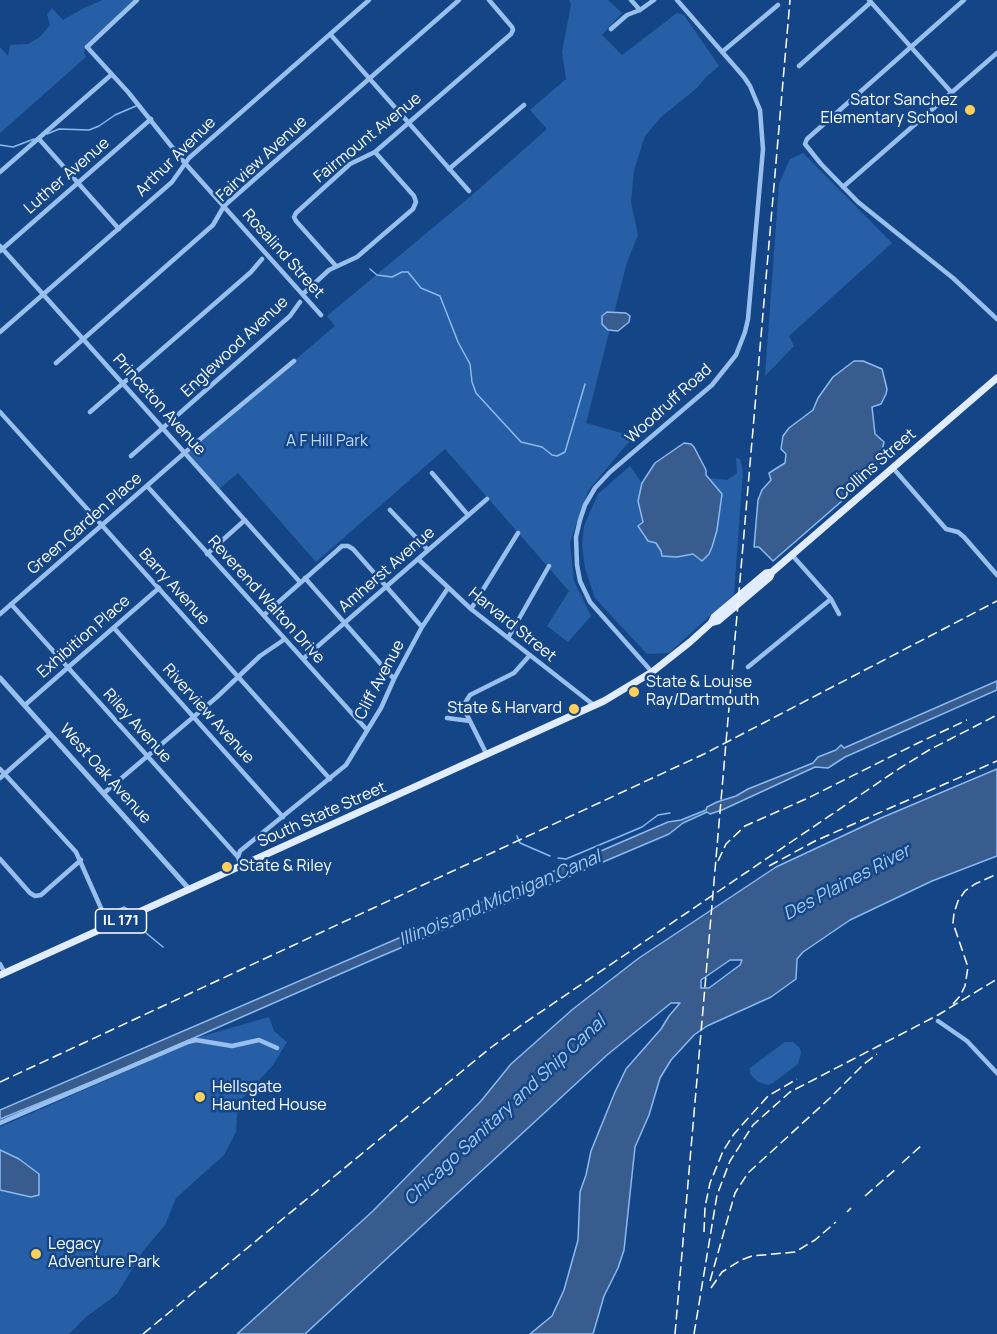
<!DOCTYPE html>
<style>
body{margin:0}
canvas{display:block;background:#144687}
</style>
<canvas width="997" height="1334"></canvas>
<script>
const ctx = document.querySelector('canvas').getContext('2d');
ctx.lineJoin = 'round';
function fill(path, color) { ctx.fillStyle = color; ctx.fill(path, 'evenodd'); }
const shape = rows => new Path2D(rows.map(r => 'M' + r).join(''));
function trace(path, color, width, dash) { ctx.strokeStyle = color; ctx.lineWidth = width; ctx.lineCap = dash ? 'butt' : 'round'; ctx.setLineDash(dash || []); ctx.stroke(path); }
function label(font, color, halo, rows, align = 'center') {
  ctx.font = font + ' Manrope,sans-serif'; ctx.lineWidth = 5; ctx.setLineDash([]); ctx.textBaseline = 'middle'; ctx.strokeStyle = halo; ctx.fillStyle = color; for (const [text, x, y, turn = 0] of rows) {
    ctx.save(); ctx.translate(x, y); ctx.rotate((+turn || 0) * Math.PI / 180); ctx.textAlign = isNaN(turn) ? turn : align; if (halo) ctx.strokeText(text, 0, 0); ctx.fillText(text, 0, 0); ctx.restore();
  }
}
fill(shape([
 [103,0,136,0,87,43,84,53,86,57,0,133,0,47,8,56,10,45,28,44,40,37,50,25,47,14,52,8,63,20,84,8],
 [569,0,608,0,622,13,602,35,622,55,677,13,684,15,719,66,705,78,697,88,661,117,645,136,634,170,631,202,638,235,627,262,586,423,635,437,626,445,588,491,570,542,574,581,591,616,568,642,547,626,569,591,445,449,316,562,238,473,219,489,187,452,335,326,327,316,471,196,547,129,530,110,566,79,562,52,571,5],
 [803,153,892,243,789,336,794,346,765,376,779,184,790,159],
 [736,458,740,459,743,470,734,594,669,653,647,654,595,598,585,568,582,545,584,526,598,494,630,466,642,483,638,501,643,522,638,526,643,536,648,541,656,543,661,551,683,556,693,554,698,559,712,547,722,500,718,489,708,478,727,480,737,473],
 [269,1017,274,1031,287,1042,273,1065,242,1099,237,1114,236,1132,224,1155,176,1198,165,1225,144,1250,117,1294,86,1317,69,1334,0,1334,0,1127,184,1046,196,1038],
 [785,1042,793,1042,800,1048,801,1053,798,1064,773,1083,768,1085,758,1082,750,1074,750,1068]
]), '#265fa6');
const water = shape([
 [607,312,626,313,630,316,629,322,618,331,608,330,602,324,602,316,607,312],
 [854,361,863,361,882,369,887,389,886,394,881,404,872,407,875,434,884,442,882,450,884,458,873,474,773,561,759,547,754,547,758,500,762,490,771,480,769,473,785,463,786,454,781,449,783,436,789,428,813,410,818,398,833,377,854,361],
 [684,443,691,444,694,447,706,470,706,475,722,494,717,530,712,547,709,554,702,561,693,554,677,557,662,556,661,551,656,543,648,541,638,526,643,522,638,501,642,483,655,463,684,443],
 [997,681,997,690,845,757,828,768,815,767,722,810,710,814,707,812,683,823,669,834,372,960,116,1072,0,1119,0,1110,668,822,681,820,706,810,707,807,717,802,736,796,748,789,813,763,818,757,836,750,841,745,844,748,997,681],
 [997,769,997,856,932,881,850,920,803,952,797,959,796,979,771,997,707,1026,694,1035,671,1060,660,1078,649,1115,635,1147,624,1250,618,1268,604,1296,593,1334,530,1334,552,1316,564,1290,578,1240,580,1192,586,1175,591,1151,615,1092,626,1069,661,1029,669,1016,680,1003,671,1003,607,1055,305,1334,237,1334,373,1211,481,1101,511,1064,573,1009,639,958,776,867,881,818,997,769],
 [730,960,742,960,740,965,709,988,701,988,701,980,730,960],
 [0,1150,19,1159,39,1174,39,1195,31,1197,0,1190,0,1150]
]);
fill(water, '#385c8d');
trace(water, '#8bbaf2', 1.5);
trace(shape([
 [47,134,59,129,89,130,99,126,115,115,136,106],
 [0,145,13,147,34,139],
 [370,269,377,275,392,277,402,272,408,272,421,288,440,296,458,342,470,364,472,382,476,393,521,442,542,447,552,455,557,456,565,452,585,384],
 [517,836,520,843,550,856],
 [558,858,566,859,642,827,658,815,670,813],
 [108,915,124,907,129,910],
 [136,920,145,932,163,947]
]), '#8bbaf2', 1.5);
trace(shape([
 [137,0,87,47,128,92,184,162,321,315],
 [631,0,640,10],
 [869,0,952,93],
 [964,0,807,139,805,144,821,164,858,202,953,278,997,319],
 [611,29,627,15,640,10,654,0],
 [330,34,469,191],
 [722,52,778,5],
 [799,66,871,2],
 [39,139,119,229],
 [449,169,524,105],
 [0,172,111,75],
 [843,187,997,53],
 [0,246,300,582],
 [0,251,151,119],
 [336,266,296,221,294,217,296,213,350,164,375,152,511,34,513,30,512,27,489,0],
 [303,294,329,270,357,257,413,209,416,202,414,196,375,152],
 [0,332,172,182,189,158,369,0],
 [56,363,213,225,224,206,459,0],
 [0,412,330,779],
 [90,412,251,272,262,259],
 [131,456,290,316,300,302],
 [893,468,946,529,958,532,964,537,997,575],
 [432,473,468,515],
 [147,486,367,730],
 [390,510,428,550],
 [207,554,245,520],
 [792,555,831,599,839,614],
 [418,559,471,609,595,706],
 [305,578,394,679],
 [11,604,238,857,241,866],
 [471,609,518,533],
 [0,614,205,435,294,361],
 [264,615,342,546,348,546,353,549,422,627],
 [114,628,283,817],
 [508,638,549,566],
 [303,659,487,499],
 [748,667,831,599],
 [652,672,590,602,580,581,577,565,576,537,580,520,585,505,595,488,610,472,712,385,736,355,745,332,748,319,763,149,760,110,750,86,744,77,677,0],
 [25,705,159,588],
 [447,718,470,721],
 [487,755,465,711,465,703,470,695,514,673,530,655],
 [0,769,76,852,109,926],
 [0,778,50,734],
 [104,793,217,697,260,656,285,639],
 [238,857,240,851,346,765,381,708,394,679,422,627,448,588],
 [0,859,30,893,35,896,41,895,81,860],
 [0,964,5,973],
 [938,1021,967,1041,997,1073],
 [0,1123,188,1042,196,1040,232,1046,259,1040,277,1048]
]), '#99bfef', 4.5);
trace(shape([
 [0,678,190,890]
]), '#99bfef', 5);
trace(shape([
 [711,623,718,621,770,577,772,572,997,378],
 [0,975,604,701,652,672,690,642,711,623,714,617,766,573,772,572]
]), '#e1edff', 7);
trace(shape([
 [718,861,726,844,745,826,808,798,918,743,967,720],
 [769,866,815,841,997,761],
 [953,1004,960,996,965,986,968,967,953,923,954,913,958,901,965,891,975,884,997,874],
 [0,1082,704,754,997,601],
 [902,1163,922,1145],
 [865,1196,897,1168],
 [847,1212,851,1208],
 [704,1232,705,1207,710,1183,723,1151,734,1134,768,1096,797,1079],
 [710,1281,735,1193,748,1173,830,1098,864,1064,877,1054],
 [711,1288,722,1272,741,1260,752,1256,795,1252,815,1240,836,1222],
 [143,1334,489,1049,523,1024,900,768,929,750,997,715],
 [675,1334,790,0],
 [694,1334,717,1195,730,1161,753,1125,790,1092,938,1015,997,979]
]), '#fff', 1.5, [10, 4.5]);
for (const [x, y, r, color] of [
 [970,110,6,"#ffd057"],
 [634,692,6,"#ffd057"],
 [574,709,6,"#ffd057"],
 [227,867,6,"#ffd057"],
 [200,1097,6,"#ffd057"],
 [36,1254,6,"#ffd057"]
]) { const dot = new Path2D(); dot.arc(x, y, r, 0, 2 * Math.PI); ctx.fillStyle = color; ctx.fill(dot); trace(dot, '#144687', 2); }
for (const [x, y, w] of [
 [121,921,51]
]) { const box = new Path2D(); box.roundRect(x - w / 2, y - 12, w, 24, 4.5); ctx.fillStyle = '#144687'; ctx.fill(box); trace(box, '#fff', 1.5); }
label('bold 15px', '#fff', null, [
 ["IL 171",121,921]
]);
label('16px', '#fff', '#144687', [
 ["Sator Sanchez",958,101,"right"],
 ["Elementary School",958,119,"right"],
 ["State & Louise",646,683],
 ["Ray/Dartmouth",646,701],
 ["State & Harvard",562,709,"right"],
 ["State & Riley",239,867],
 ["Hellsgate",212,1088],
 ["Haunted House",212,1106],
 ["Legacy",48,1245],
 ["Adventure Park",48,1263]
], 'left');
label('16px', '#fff', '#144687', [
 ["Fairmount Avenue",368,138,-39],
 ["Arthur Avenue",176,157,-45],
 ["Fairview Avenue",262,159,-43],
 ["Luther Avenue",67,176,-41],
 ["Rosalind Street",283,254,48],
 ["Englewood Avenue",235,347,-43],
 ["Woodruff Road",669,404,-42],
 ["Princeton Avenue",159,405,48],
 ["Collins Street",876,465,-41],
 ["Green Garden Place",85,524,-41],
 ["Amherst Avenue",387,570,-41],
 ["Barry Avenue",174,587,48],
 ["Reverend Walton Drive",266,600,48],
 ["Harvard Street",512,625,39],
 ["Exhibition Place",84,637,-41],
 ["Cliff Avenue",380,680,-62],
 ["Riverview Avenue",208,714,48],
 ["Riley Avenue",137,726,48],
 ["West Oak Avenue",105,774,48],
 ["South State Street",322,815,-24]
]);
label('16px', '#bfdafb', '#144687', [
 ["A F Hill Park",327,442]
]);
label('italic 18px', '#a5caf6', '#144687', [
 ["Des Plaines River",847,883,-28],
 ["Illinois and Michigan Canal",500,899,-23],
 ["Chicago Sanitary and Ship Canal",505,1111,-43]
]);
</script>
